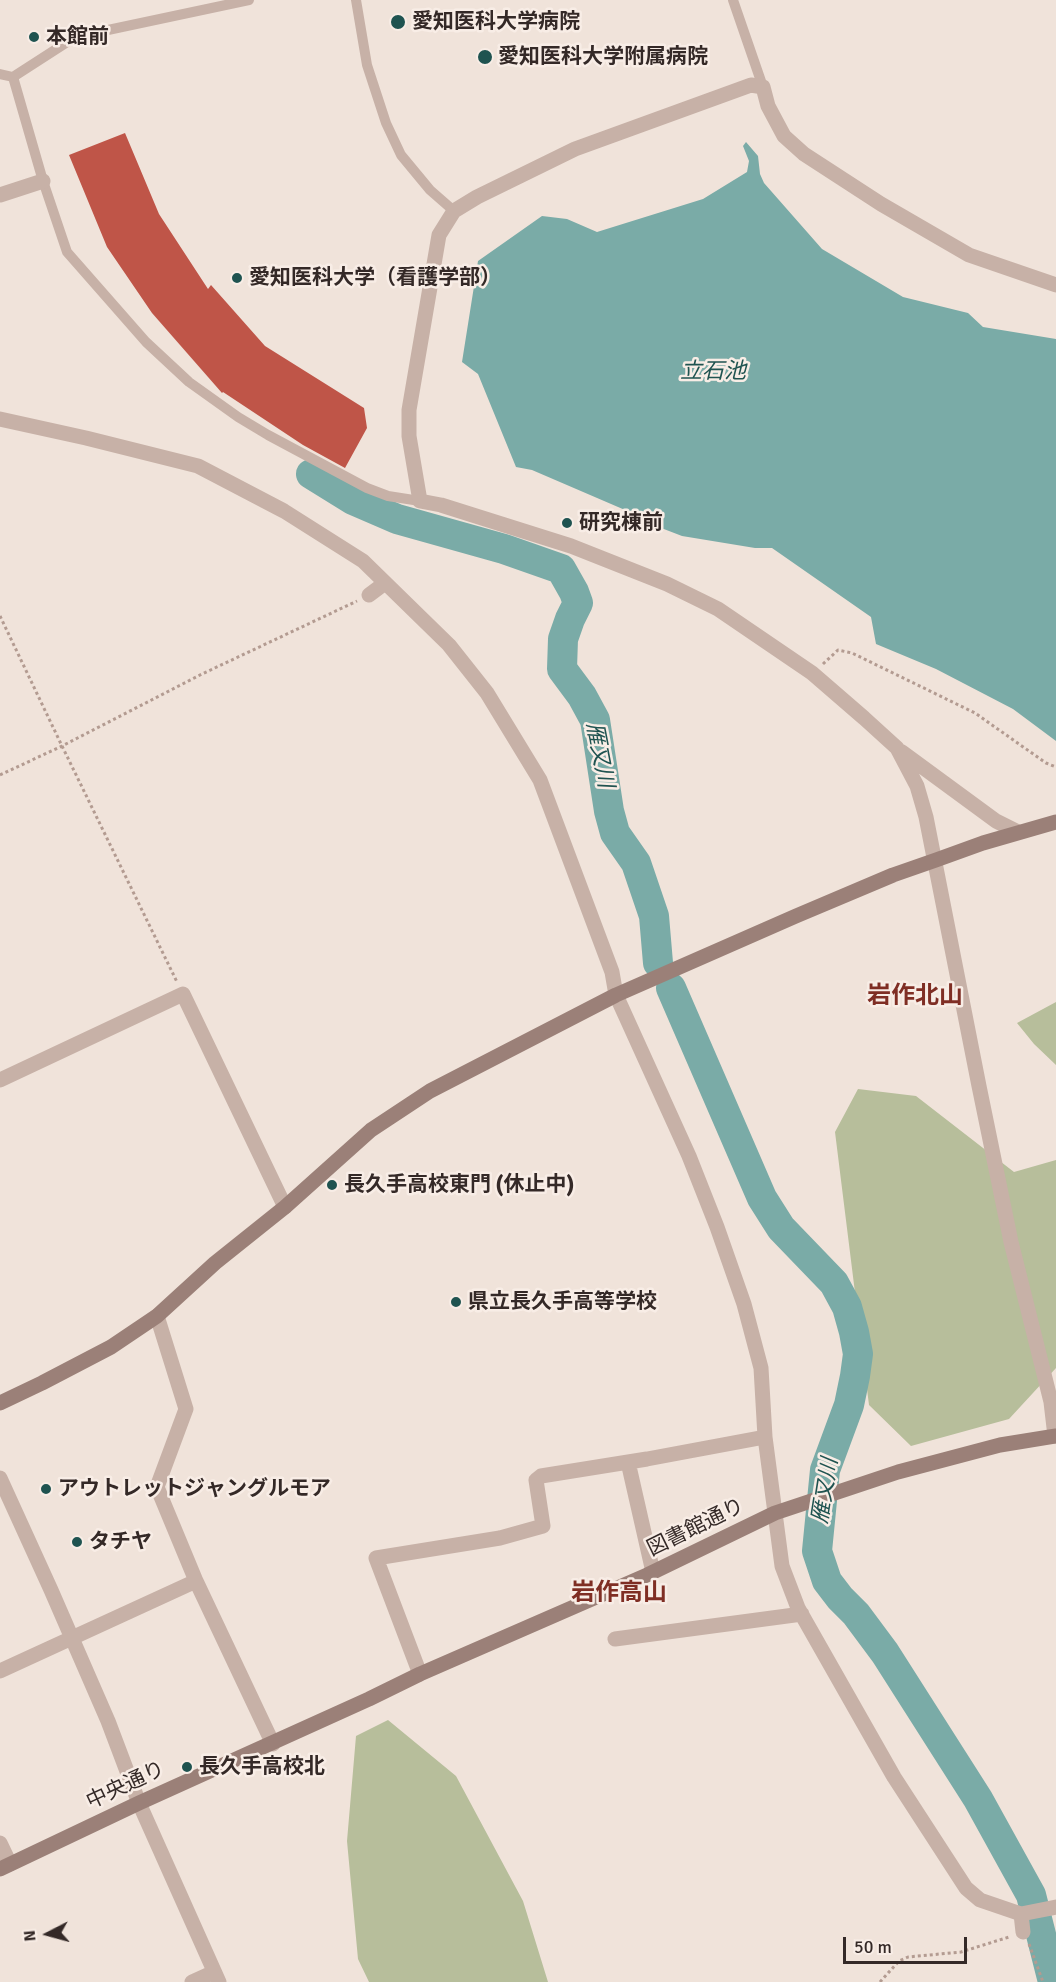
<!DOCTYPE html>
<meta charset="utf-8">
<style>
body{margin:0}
#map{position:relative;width:1056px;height:1982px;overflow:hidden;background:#f0e3da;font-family:Signika,sans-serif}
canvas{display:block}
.north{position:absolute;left:18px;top:1904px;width:60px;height:60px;-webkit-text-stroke:4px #f8ede6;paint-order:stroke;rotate:264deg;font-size:16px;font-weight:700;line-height:24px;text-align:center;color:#342927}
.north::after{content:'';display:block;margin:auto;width:21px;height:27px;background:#342927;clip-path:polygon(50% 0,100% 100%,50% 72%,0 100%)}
.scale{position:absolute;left:843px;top:1937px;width:124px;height:27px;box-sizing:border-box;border:3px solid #342927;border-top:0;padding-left:8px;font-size:18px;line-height:21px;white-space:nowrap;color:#342927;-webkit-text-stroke:4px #f8ede6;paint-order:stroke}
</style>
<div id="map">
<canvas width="1056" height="1982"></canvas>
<div class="north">N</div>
<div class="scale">50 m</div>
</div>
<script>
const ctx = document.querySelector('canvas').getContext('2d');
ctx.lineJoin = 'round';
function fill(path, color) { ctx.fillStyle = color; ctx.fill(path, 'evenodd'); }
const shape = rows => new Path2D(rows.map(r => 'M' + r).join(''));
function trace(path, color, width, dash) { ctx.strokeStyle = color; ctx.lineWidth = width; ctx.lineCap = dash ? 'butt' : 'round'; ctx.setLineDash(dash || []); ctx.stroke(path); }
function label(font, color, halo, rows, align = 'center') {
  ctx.font = font + ' Signika,"Noto Sans JP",sans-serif'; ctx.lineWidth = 5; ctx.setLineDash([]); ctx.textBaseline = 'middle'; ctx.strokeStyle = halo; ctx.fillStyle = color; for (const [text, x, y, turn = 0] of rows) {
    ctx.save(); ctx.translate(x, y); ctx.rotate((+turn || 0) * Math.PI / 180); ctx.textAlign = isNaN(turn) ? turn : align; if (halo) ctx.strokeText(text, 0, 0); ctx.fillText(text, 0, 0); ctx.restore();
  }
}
fill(shape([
 [1056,1002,1056,1065,1034,1044,1017,1023],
 [858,1089,916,1096,1014,1172,1056,1160,1056,1368,1009,1419,911,1446,869,1405,835,1132],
 [388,1720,456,1776,523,1901,548,1982,369,1982,358,1959,347,1841,356,1736]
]), '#b7be9b');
fill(shape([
 [746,142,758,156,760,174,764,183,822,249,903,297,968,313,983,327,1056,339,1056,741,1013,709,936,669,876,644,871,617,772,548,755,548,682,536,630,516,625,510,532,470,516,467,478,374,462,362,478,261,542,216,567,219,597,232,703,199,747,172,749,161,743,146]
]), '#7aaba7');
trace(shape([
 [311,474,353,500,397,519,504,549,561,569,574,592,578,603,570,619,563,639,562,669,582,696,595,720,609,811,615,833,636,863,654,916,658,963],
 [671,988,762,1198,781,1228,834,1283,847,1307,854,1332,858,1354,855,1376,849,1405,825,1470,817,1551,827,1581,840,1598,856,1614,885,1653,978,1799,1031,1895,1053,1982]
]), '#7aaba7', 30);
fill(shape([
 [125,133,159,214,208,289,211,285,265,346,364,408,367,428,345,468,303,445,223,392,222,393,152,313,107,247,69,155]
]), '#bf5548');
trace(shape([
 [0,616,62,746,177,982],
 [823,664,838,650,852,653,975,713,1046,763,1056,767],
 [0,775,62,746,202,674,357,601],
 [1029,1944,1043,1982],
 [880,1982,899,1961,908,1957,961,1952,1009,1937]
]), '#b39b91', 3, [3, 3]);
trace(shape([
 [356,0,367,65,386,123,401,155,430,190,454,211],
 [733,0,763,87],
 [0,74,13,77,75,37,249,0],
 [13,77,43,181,67,252,146,342,189,382,238,417,268,435,367,488,388,496,420,501]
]), '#c7b1a7', 10);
trace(shape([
 [0,195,43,181],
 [0,419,86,438,198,466,284,511,363,561,449,645,487,693,540,780,612,972,616,995,689,1156,717,1227,744,1304,761,1368,765,1437,782,1566,798,1608,894,1777,966,1888,980,1900,1021,1914,1023,1932],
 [369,595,385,583],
 [902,752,996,821,1018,832],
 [0,1080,183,994,285,1207],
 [157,1316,186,1409,157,1487,196,1581,273,1744],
 [1055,1436,1051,1402,1011,1242,979,1086,926,817,917,786,897,748,864,718,812,673,718,609,667,584,571,546,441,505,420,501,409,436,409,410,439,235,454,211,477,197,575,149,751,85,763,87,768,106,784,136,804,154,881,204,969,255,1056,285],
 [628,1462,653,1572],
 [0,1478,51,1590,108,1721,139,1803,219,1982],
 [615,1639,802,1614],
 [0,1671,196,1581],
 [420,1674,376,1558,500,1538,543,1526,536,1480,541,1476,647,1459,765,1437],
 [0,1843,10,1864],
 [1021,1914,1056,1907],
 [192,1982,214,1972]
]), '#c7b1a7', 15);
trace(shape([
 [0,1403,42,1383,111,1347,157,1316,215,1263,285,1207,371,1130,430,1091,616,995,796,916,893,875,936,860,983,843,1056,822],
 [0,1869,139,1803,369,1699,420,1674,647,1575,775,1513,898,1472,1000,1445,1056,1436]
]), '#9b8078', 15);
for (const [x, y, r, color] of [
 [398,22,8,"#1f5350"],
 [34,37,6,"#1f5350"],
 [485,57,8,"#1f5350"],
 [237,278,6,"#1f5350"],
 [567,523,6,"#1f5350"],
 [332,1185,6,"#1f5350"],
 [456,1302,6,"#1f5350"],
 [46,1489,6,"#1f5350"],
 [77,1542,6,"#1f5350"],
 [187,1767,6,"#1f5350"]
]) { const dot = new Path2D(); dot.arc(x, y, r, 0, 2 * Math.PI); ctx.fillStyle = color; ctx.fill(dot); trace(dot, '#f8ede6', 2); }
label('bold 21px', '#342927', '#f8ede6', [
 ["愛知医科大学病院",412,22],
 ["本館前",46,37],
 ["愛知医科大学附属病院",498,57],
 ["愛知医科大学（看護学部）",249,278],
 ["研究棟前",579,523],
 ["長久手高校東門 (休止中)",344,1185],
 ["県立長久手高等学校",468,1302],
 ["アウトレットジャングルモア",58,1489],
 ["タチヤ",89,1542],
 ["長久手高校北",199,1767]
], 'left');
label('21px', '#342927', '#f8ede6', [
 ["図書館通り",696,1528,-26],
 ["中央通り",126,1786,-25]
]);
label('italic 22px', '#1f5350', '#f8ede6', [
 ["立石池",713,372],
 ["雁又川",599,755,79],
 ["雁又川",826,1491,-81]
]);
label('bold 24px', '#7f2e24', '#f8ede6', [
 ["岩作北山",915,997],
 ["岩作高山",619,1594]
]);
</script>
